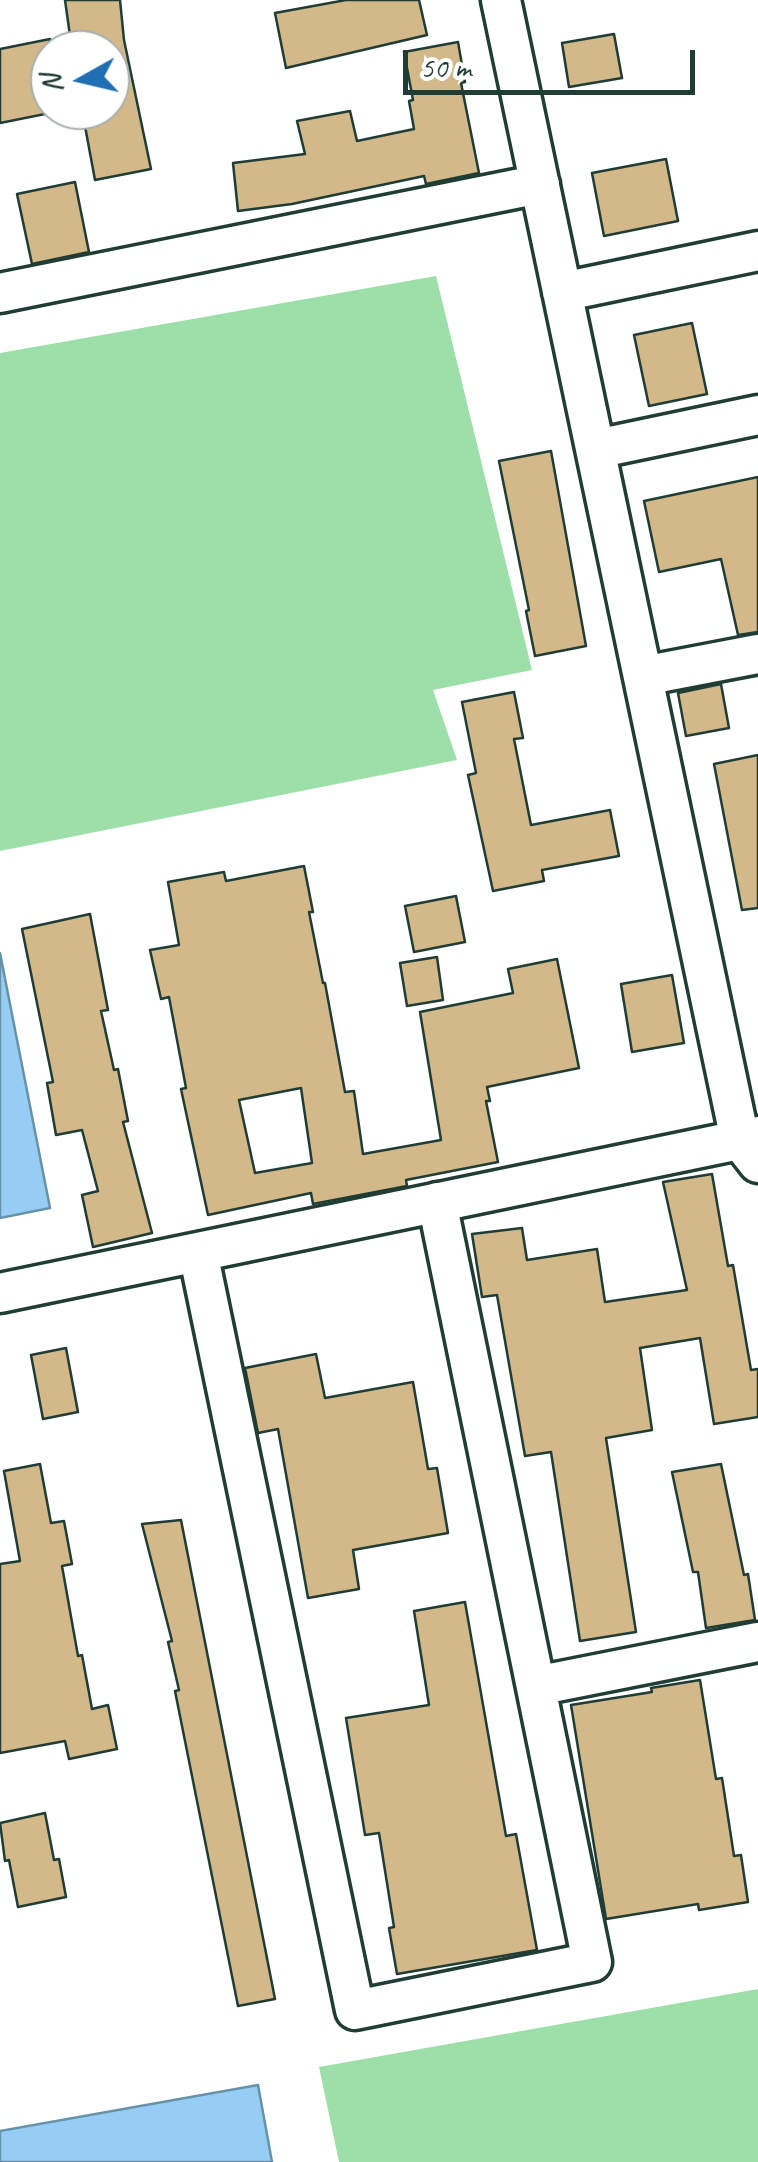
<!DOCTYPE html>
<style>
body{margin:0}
#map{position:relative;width:758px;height:2162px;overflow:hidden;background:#fff;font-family:Caveat,sans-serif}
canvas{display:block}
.north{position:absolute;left:30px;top:30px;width:100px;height:100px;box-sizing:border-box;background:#fff;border:2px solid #a5b1ae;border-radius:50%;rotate:262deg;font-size:28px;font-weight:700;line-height:40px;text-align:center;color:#1f3d34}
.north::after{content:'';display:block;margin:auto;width:35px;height:45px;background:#1f6fb2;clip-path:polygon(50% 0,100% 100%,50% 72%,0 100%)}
.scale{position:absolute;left:403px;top:50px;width:292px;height:45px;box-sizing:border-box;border:5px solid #1f3d34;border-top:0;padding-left:12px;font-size:30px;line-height:35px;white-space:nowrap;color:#1f3d34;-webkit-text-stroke:8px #fff;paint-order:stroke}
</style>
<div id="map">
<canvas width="758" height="2162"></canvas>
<div class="north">N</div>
<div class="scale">50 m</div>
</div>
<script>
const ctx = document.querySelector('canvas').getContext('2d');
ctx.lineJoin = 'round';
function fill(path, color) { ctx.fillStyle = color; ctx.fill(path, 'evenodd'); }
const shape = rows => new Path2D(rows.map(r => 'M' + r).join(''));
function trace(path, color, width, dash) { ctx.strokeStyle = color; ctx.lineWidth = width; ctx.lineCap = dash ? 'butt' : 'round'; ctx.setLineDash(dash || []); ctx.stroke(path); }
fill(shape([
 [436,276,532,670,433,690,457,760,0,851,0,353],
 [758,1989,758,2162,339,2162,319,2067]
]), '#9ddfa9');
const water = shape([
 [0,953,50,1208,0,1218,0,953],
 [258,2085,272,2162,0,2162,0,2131,258,2085]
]);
fill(water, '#97ccf5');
trace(water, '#6793a8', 2.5);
const building = shape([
 [65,0,120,0,124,40,151,169,95,180,82,110,110,110,110,50,72,50,65,0],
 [346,0,419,0,427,35,286,68,275,13,346,0],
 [614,34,622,78,569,87,562,43,614,34],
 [50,39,50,113,0,123,0,49,50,39],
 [458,42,465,82,461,83,479,173,426,184,424,176,292,204,238,211,233,163,305,154,297,121,350,111,357,141,414,129,409,101,413,100,404,52,458,42],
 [666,159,678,221,604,236,592,173,666,159],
 [75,182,89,252,32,264,17,194,75,182],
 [692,323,707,394,649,406,634,335,692,323],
 [551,451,586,646,535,656,526,611,529,610,499,461,551,451],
 [758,477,758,632,738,635,721,559,659,572,644,501,758,477],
 [721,684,729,728,686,736,678,693,721,684],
 [514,692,523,738,514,739,531,825,610,810,619,856,542,870,544,881,493,891,468,775,476,773,462,702,514,692],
 [758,755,758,908,742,910,714,764,758,755],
 [304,866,313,912,309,912,323,983,325,983,345,1092,354,1091,363,1154,441,1140,420,1012,513,993,508,969,557,959,579,1068,487,1087,490,1101,486,1101,498,1162,406,1180,407,1186,313,1204,311,1193,208,1215,181,1089,186,1088,169,997,161,999,150,950,179,945,168,882,224,872,226,881,304,866],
 [301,1088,312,1163,255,1173,239,1100,301,1088],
 [456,896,465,942,414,952,405,906,456,896],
 [90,914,108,1010,101,1011,114,1070,118,1069,128,1121,123,1122,152,1233,93,1247,82,1195,98,1191,82,1130,56,1135,47,1083,53,1082,22,929,90,914],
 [437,957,443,1000,407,1006,400,963,437,957],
 [672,975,684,1043,632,1052,621,984,672,975],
 [712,1174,728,1266,733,1265,751,1370,758,1369,758,1417,714,1424,700,1338,640,1348,652,1430,606,1438,636,1632,580,1641,551,1452,525,1456,497,1295,482,1297,472,1234,522,1228,527,1260,597,1249,605,1302,687,1290,663,1182,712,1174],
 [66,1348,78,1412,43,1419,31,1355,66,1348],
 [316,1354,325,1398,413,1382,428,1469,437,1468,448,1533,353,1550,359,1589,308,1598,278,1429,258,1433,245,1368,316,1354],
 [40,1464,51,1523,64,1521,72,1564,62,1566,78,1656,82,1655,92,1709,108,1705,117,1749,69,1759,65,1741,0,1753,0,1564,20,1561,4,1471,40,1464],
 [721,1464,744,1575,748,1574,755,1620,706,1628,698,1572,693,1572,672,1472,721,1464],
 [181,1520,275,1999,238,2006,175,1691,179,1690,168,1642,172,1641,142,1524,181,1520],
 [465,1602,506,1836,516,1834,537,1950,397,1974,389,1928,394,1927,379,1833,365,1835,346,1718,429,1705,414,1611,465,1602],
 [700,1680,716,1779,722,1778,734,1856,741,1855,748,1902,699,1910,698,1904,606,1919,571,1705,652,1692,651,1688,700,1680],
 [45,1813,54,1860,59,1859,66,1897,18,1907,9,1860,5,1861,0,1823,45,1813]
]);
fill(building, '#d3b889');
trace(building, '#1f3d34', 2.5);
const street = shape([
 [501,0,740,1140,758,1163],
 [562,292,758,251],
 [0,293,540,184],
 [596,449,758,415],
 [643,676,758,654],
 [198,1252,355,2010,592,1962,437,1202],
 [0,1293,758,1136],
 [536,1686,758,1642]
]);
trace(street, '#1f3d34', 45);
trace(street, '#fff', 38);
</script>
